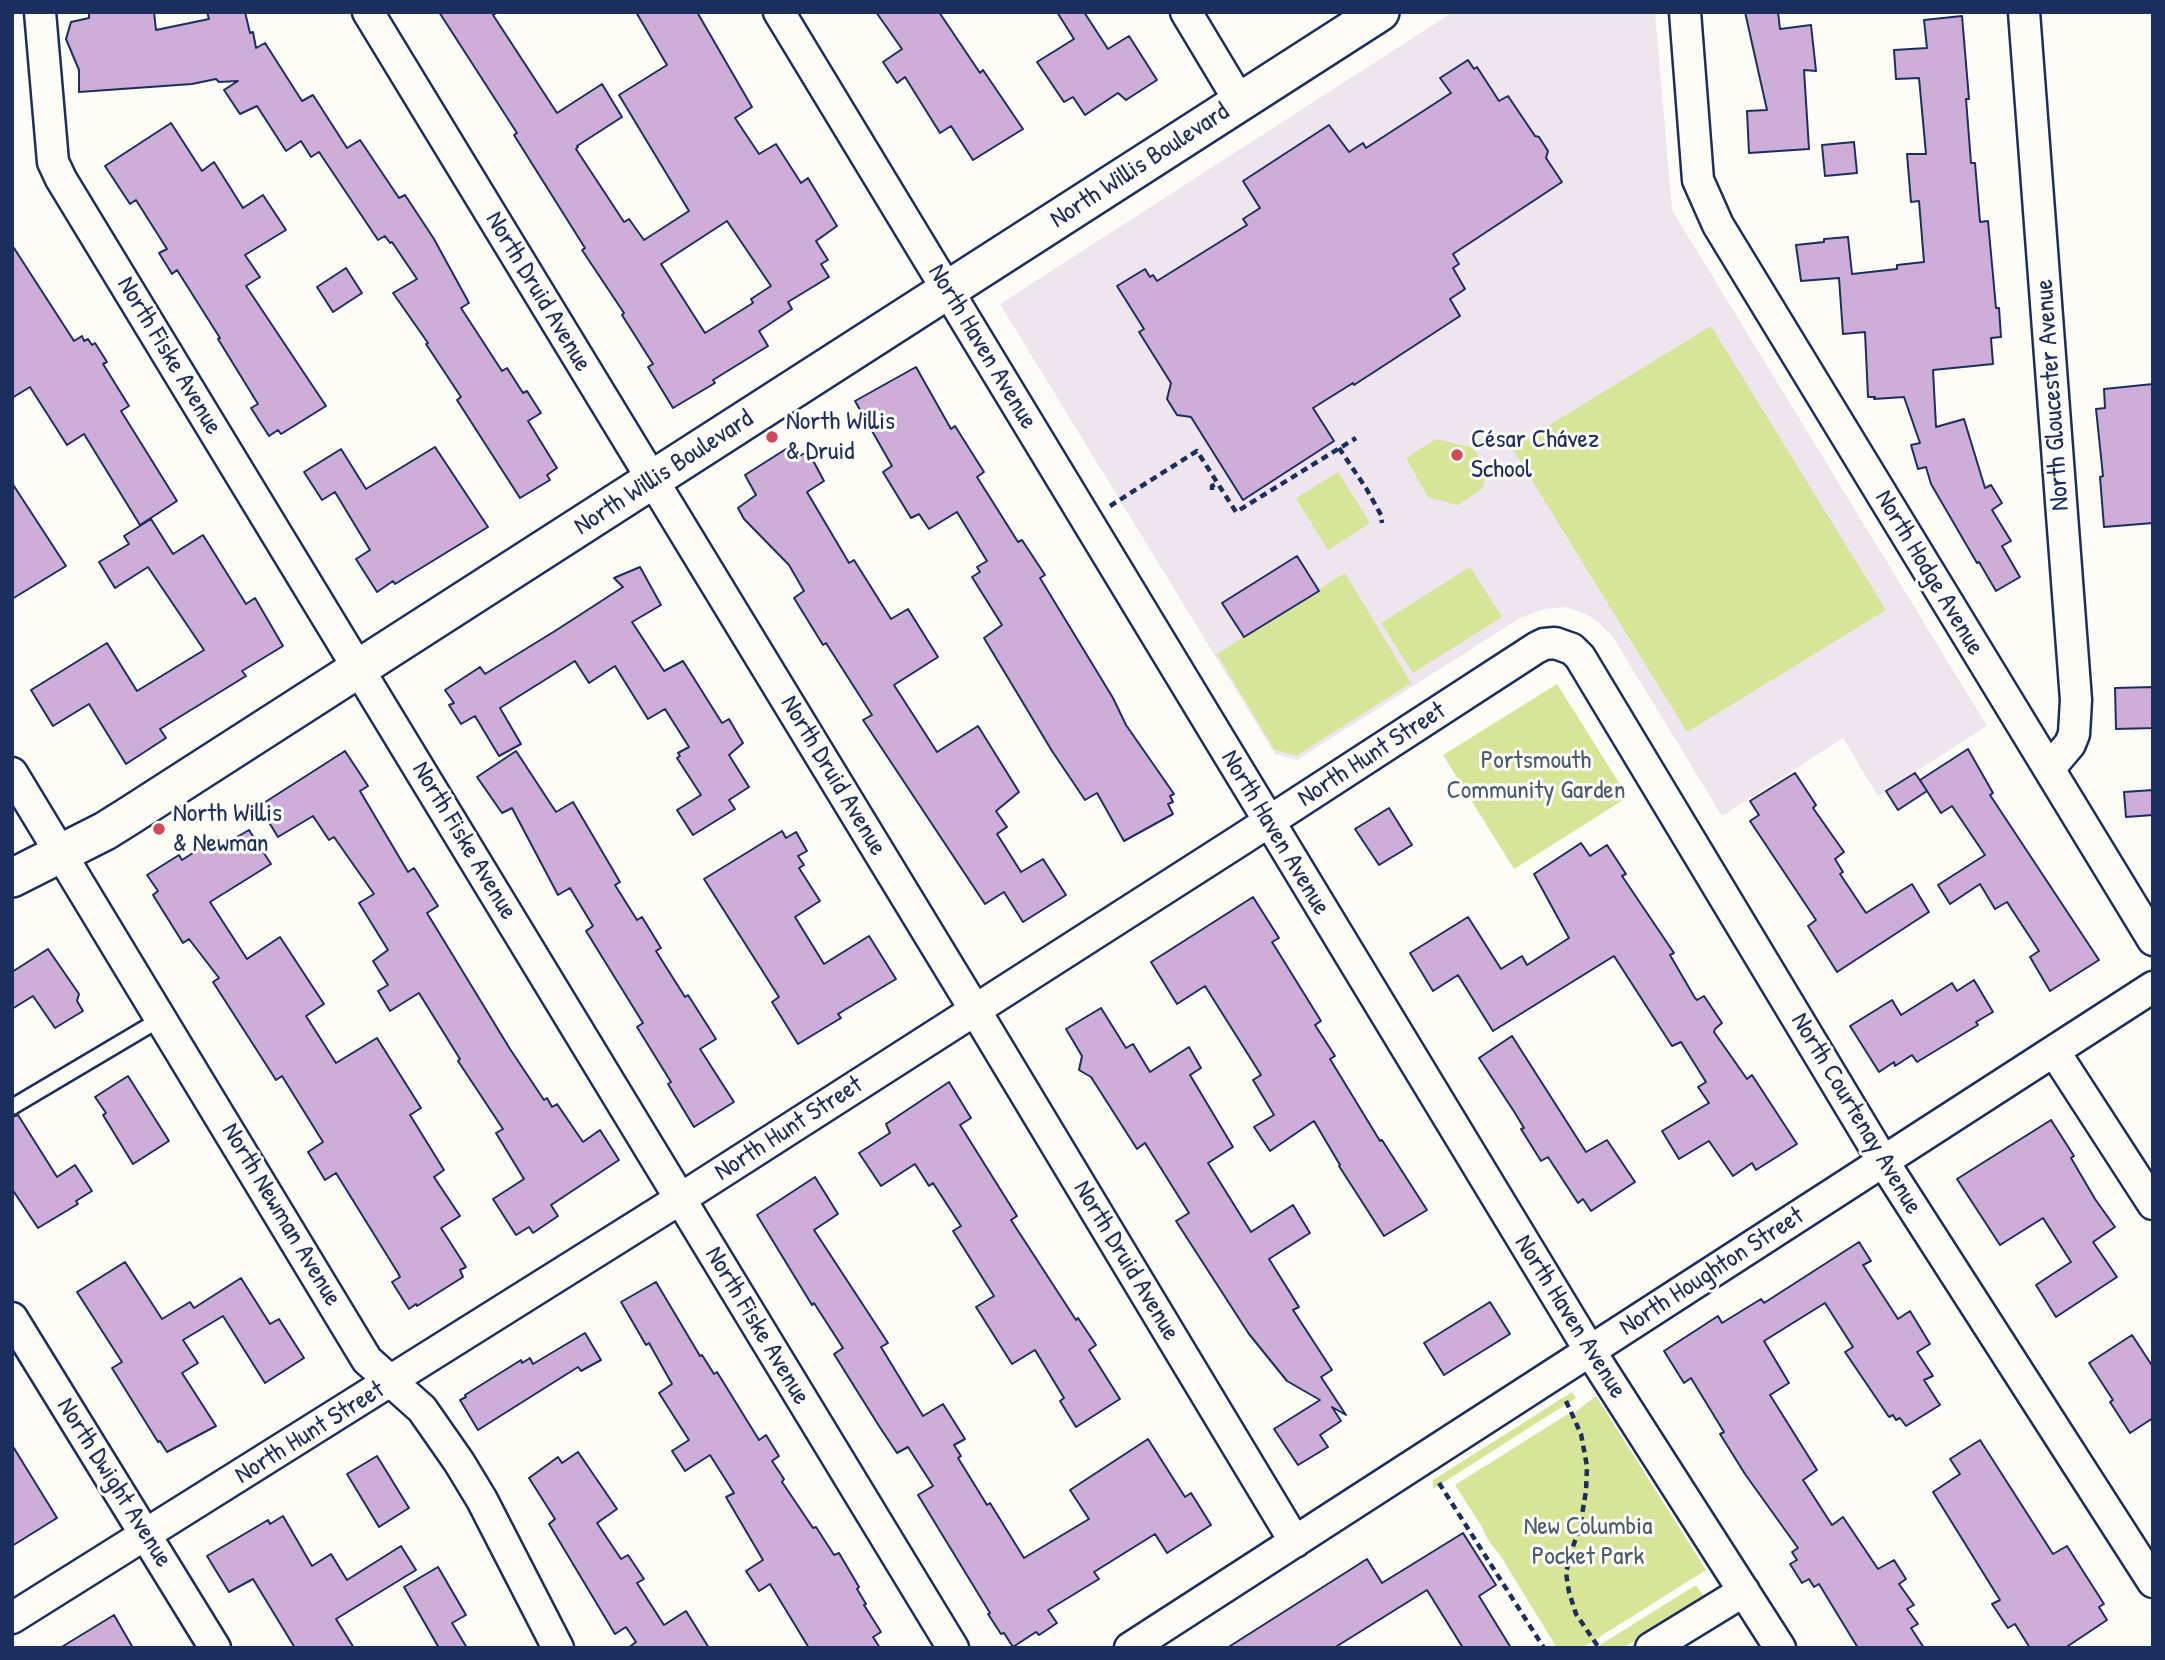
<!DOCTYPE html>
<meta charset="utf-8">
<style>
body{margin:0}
#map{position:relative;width:2165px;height:1660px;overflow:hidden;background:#fdfcf7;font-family:"Patrick Hand",sans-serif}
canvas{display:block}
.frame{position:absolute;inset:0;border:14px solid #1b2f5e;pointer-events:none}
</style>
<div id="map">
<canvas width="2165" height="1660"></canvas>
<div class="frame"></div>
</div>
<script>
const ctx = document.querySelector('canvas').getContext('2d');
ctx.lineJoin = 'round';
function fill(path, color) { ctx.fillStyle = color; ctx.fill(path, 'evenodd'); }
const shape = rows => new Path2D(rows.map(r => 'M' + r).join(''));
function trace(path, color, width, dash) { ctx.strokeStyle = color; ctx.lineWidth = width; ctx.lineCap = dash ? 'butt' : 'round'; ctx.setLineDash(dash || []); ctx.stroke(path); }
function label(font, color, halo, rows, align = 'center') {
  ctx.font = font + ' "Patrick Hand",sans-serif'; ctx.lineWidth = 6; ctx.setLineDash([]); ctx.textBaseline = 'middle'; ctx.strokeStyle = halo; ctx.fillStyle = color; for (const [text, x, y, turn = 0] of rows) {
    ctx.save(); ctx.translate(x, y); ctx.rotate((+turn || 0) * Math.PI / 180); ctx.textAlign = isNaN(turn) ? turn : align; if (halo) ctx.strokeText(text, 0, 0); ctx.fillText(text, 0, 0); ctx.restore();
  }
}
fill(shape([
 [1453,12,1655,12,1672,210,1987,726,1878,796,1843,738,1722,816,1613,637,1599,623,1586,614,1566,607,1544,609,1520,618,1297,760,1275,754,1000,304]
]), '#efe5ee');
fill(shape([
 [1711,326,1886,610,1687,732,1512,448],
 [1436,439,1473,448,1487,470,1482,489,1458,505,1428,497,1406,458],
 [1338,472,1370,523,1328,550,1296,498],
 [1470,567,1502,617,1413,673,1381,623],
 [1345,573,1411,683,1296,756,1274,749,1217,654],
 [1557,684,1628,797,1514,869,1443,755],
 [1572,1392,1576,1398,1433,1489,1433,1480],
 [1596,1396,1706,1570,1582,1648,1557,1648,1500,1555,1488,1540,1482,1527,1455,1485,1568,1414,1570,1416],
 [1696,1585,1705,1598,1623,1648,1595,1648]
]), '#d7e598');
const building = shape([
 [89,12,154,12,156,30,209,19,207,12,245,12,250,33,253,32,256,48,265,43,302,101,313,95,347,148,360,140,399,198,405,195,434,239,469,303,461,308,502,371,507,368,523,393,527,391,541,413,528,421,557,468,547,475,550,480,520,498,457,400,461,397,426,344,428,343,393,293,417,279,392,242,390,243,385,236,378,240,319,152,311,157,301,141,286,151,257,106,240,114,224,90,238,81,219,82,216,79,192,84,79,92,79,70,66,39,71,22,89,18,89,12],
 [439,12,498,12,493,15,557,113,602,84,622,117,577,146,578,147,576,149,624,222,629,219,644,240,689,211,619,95,667,65,636,12,697,12,752,107,735,118,759,154,776,144,801,183,808,178,837,226,816,241,828,260,821,264,829,277,788,302,792,309,759,331,768,346,713,380,715,383,673,408,648,367,653,364,622,315,624,313,582,250,585,248,514,135,517,133,439,12],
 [727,221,771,286,751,299,753,303,705,333,661,264,727,221],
 [876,12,939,12,980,73,983,70,1023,129,973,160,951,126,940,133,905,77,897,83,883,62,902,49,876,12],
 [1057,12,1084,12,1108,49,1129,36,1157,80,1126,100,1118,93,1085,115,1073,97,1064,102,1037,62,1074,39,1057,12],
 [1745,12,1778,12,1780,29,1811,25,1816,71,1804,70,1809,149,1749,153,1747,111,1767,110,1745,12],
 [1962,16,1969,99,1966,99,1971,163,1975,163,1980,222,1988,221,1996,308,1999,308,2001,337,1991,338,1993,364,1933,370,1936,427,1964,419,1985,488,1991,485,2002,503,1992,510,2011,541,2002,546,2020,577,1996,591,1979,562,1977,563,1931,484,1926,467,1918,469,1911,445,1920,443,1904,397,1874,399,1875,397,1868,397,1865,332,1843,334,1839,278,1801,281,1796,245,1824,242,1824,239,1848,237,1852,274,1897,269,1897,265,1924,262,1919,201,1911,202,1907,154,1926,154,1919,78,1896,79,1894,50,1927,48,1924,20,1962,16],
 [1468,60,1474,69,1477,67,1499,101,1508,96,1535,136,1539,137,1548,151,1546,158,1562,182,1453,254,1459,264,1453,268,1465,289,1450,299,1460,316,1354,385,1353,383,1313,408,1334,441,1243,500,1191,417,1177,415,1167,399,1171,383,1139,332,1144,329,1117,286,1145,269,1150,277,1153,275,1157,281,1247,225,1243,219,1260,208,1243,181,1329,125,1349,152,1363,143,1366,148,1451,93,1440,78,1468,60],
 [171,123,202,171,214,162,243,208,263,195,286,230,245,255,260,277,246,286,326,406,281,434,278,430,269,436,251,408,258,404,218,339,220,338,177,270,172,274,159,253,167,249,136,200,130,204,105,166,171,123],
 [1854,142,1857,173,1825,176,1822,145,1854,142],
 [12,245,74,341,82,336,84,341,88,339,92,345,95,343,107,362,103,364,129,406,121,411,177,501,140,525,84,434,67,445,30,387,12,398,12,245],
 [346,268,362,293,333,312,317,287,346,268],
 [916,367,951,429,955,426,984,472,977,477,1018,542,1022,540,1045,575,1040,578,1113,698,1126,725,1174,794,1170,796,1173,802,1168,804,1173,814,1124,841,1097,793,1085,800,1052,751,984,638,1002,625,972,577,980,572,977,567,987,561,957,512,929,529,919,514,911,518,883,472,892,466,855,401,916,367],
 [2153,384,2153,523,2104,527,2100,477,2103,476,2096,409,2105,408,2104,389,2153,384],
 [435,447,488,527,395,584,393,581,377,592,356,559,370,550,335,492,322,500,304,472,341,449,366,489,435,447],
 [786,449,793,460,808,451,824,481,807,492,849,563,854,560,891,619,908,609,938,657,894,685,937,752,978,726,1019,792,996,811,1007,827,997,834,1021,872,1043,859,1066,895,1023,922,1004,892,985,904,863,720,872,715,826,643,823,645,794,598,804,591,789,565,744,519,738,508,756,495,745,475,786,449],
 [12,483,66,566,12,599,12,483],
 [151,519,173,554,203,535,246,604,255,598,283,646,242,671,246,676,160,729,166,738,126,764,89,704,53,726,31,690,107,643,137,691,204,650,148,567,115,588,99,562,129,544,124,536,151,519],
 [1297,556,1319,591,1244,637,1222,603,1297,556],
 [640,567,661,605,632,622,664,671,683,661,722,723,729,719,743,743,729,755,749,787,729,800,735,809,693,835,677,810,701,795,677,758,680,756,678,753,689,747,665,709,648,719,615,666,589,683,575,661,500,708,521,744,499,756,475,716,461,724,449,705,454,703,445,690,480,667,485,674,555,631,623,587,614,578,640,567],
 [2153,687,2153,728,2116,729,2115,688,2153,687],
 [1968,749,1993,793,1990,795,2099,960,2050,991,2030,957,2039,951,2007,902,1995,909,1980,884,1950,904,1938,885,1985,855,1952,806,1941,813,1920,780,1968,749],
 [345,751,368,786,360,791,408,872,414,868,438,906,427,913,510,1049,544,1100,547,1098,552,1107,557,1104,583,1142,600,1130,619,1160,551,1205,558,1216,533,1233,529,1227,516,1235,493,1199,524,1179,496,1133,503,1129,458,1061,460,1059,419,993,390,1011,378,991,388,985,373,961,388,950,359,903,374,894,334,837,329,840,313,816,278,837,259,806,345,751],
 [516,751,556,812,573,802,620,882,615,885,637,920,642,917,661,948,656,951,685,997,688,995,716,1039,700,1049,734,1102,694,1127,668,1084,671,1082,637,1027,643,1023,586,931,593,926,570,888,558,895,512,808,502,813,477,777,516,751],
 [1795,773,1816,805,1813,808,1844,852,1835,859,1843,872,1840,874,1866,913,1912,884,1929,912,1837,972,1808,926,1816,920,1750,821,1759,815,1750,801,1795,773],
 [1915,773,1927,791,1898,810,1886,791,1915,773],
 [2153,790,2153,815,2126,817,2124,792,2153,790],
 [1389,808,1412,845,1379,865,1355,829,1389,808],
 [249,830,271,864,210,902,247,959,280,937,324,1004,306,1016,336,1063,377,1038,421,1108,410,1115,444,1170,434,1177,460,1216,441,1228,466,1267,460,1270,463,1277,417,1306,416,1304,409,1309,392,1282,400,1277,398,1273,336,1173,325,1180,308,1152,323,1142,282,1076,276,1080,213,982,219,978,189,939,183,943,153,895,158,891,147,875,179,855,182,860,218,837,223,845,249,830],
 [782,831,786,838,796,832,807,851,798,856,804,865,799,868,820,901,795,917,824,964,869,936,896,979,838,1014,841,1018,798,1044,772,1002,779,997,704,879,782,831],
 [1581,843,1590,856,1607,845,1626,874,1622,876,1674,953,1670,955,1695,998,1697,1000,1704,996,1722,1023,1715,1029,1714,1032,1747,1079,1752,1075,1797,1144,1756,1170,1752,1163,1733,1176,1709,1141,1679,1159,1662,1131,1709,1103,1698,1087,1706,1082,1681,1042,1672,1046,1614,956,1493,1031,1458,975,1433,991,1410,953,1468,917,1501,969,1522,956,1527,965,1569,938,1534,874,1581,843],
 [1253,897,1279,938,1272,942,1321,1021,1315,1025,1335,1056,1330,1059,1380,1141,1382,1140,1427,1210,1384,1236,1339,1166,1340,1165,1314,1121,1270,1151,1254,1127,1274,1115,1253,1080,1261,1075,1205,986,1177,1004,1151,962,1253,897],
 [48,949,79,994,77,1001,83,1011,55,1028,33,996,12,1009,12,972,48,949],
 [1974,980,1993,1012,1976,1022,1978,1025,1917,1062,1912,1055,1895,1066,1894,1062,1879,1072,1850,1026,1892,1000,1901,1015,1952,983,1957,991,1974,980],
 [1101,1008,1126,1048,1133,1044,1150,1072,1189,1047,1201,1068,1190,1075,1233,1147,1208,1163,1251,1232,1293,1205,1310,1233,1269,1259,1299,1307,1293,1310,1332,1370,1321,1377,1346,1415,1332,1407,1341,1421,1320,1435,1328,1447,1298,1465,1274,1429,1320,1400,1287,1381,1249,1334,1176,1221,1189,1213,1145,1143,1137,1149,1091,1077,1079,1070,1082,1056,1066,1029,1101,1008],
 [1512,1036,1586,1152,1607,1140,1635,1182,1591,1211,1583,1199,1578,1203,1548,1157,1541,1161,1521,1129,1524,1128,1515,1113,1479,1058,1512,1036],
 [128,1076,169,1141,133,1164,103,1115,106,1113,95,1097,128,1076],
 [949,1082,971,1118,960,1125,1017,1216,1011,1220,1076,1320,1078,1318,1096,1345,1089,1350,1120,1399,1076,1427,1060,1401,1064,1398,1035,1350,1012,1364,976,1307,994,1296,953,1231,961,1226,933,1183,929,1186,915,1164,881,1186,859,1153,890,1133,886,1124,949,1082],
 [18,1115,57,1177,75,1165,92,1191,76,1201,78,1204,38,1228,12,1189,12,1117,18,1115],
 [2051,1120,2074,1156,2071,1158,2095,1199,2115,1227,2093,1242,2117,1277,2056,1317,2036,1285,2071,1262,2043,1218,2000,1245,1957,1179,2051,1120],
 [815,1177,838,1214,814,1230,888,1343,881,1347,923,1416,943,1404,965,1439,954,1445,961,1456,958,1458,987,1505,990,1503,1024,1558,1089,1519,1070,1490,1148,1439,1185,1497,1191,1493,1211,1525,1167,1553,1155,1534,1094,1572,1099,1579,1048,1610,1057,1623,1039,1635,1036,1632,1013,1647,1004,1633,1001,1634,988,1614,990,1613,918,1495,933,1486,908,1447,897,1453,879,1426,834,1354,843,1348,814,1303,812,1305,757,1215,815,1177],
 [1859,1242,1871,1261,1863,1265,1898,1319,1910,1311,1930,1344,1917,1352,1933,1376,1924,1380,1940,1405,1906,1426,1900,1418,1896,1420,1893,1415,1889,1417,1845,1352,1853,1347,1825,1303,1764,1341,1789,1383,1770,1395,1817,1470,1803,1480,1832,1525,1843,1517,1878,1569,1894,1560,1906,1579,1899,1584,1914,1605,1907,1609,1918,1624,1911,1628,1924,1648,1858,1648,1819,1584,1814,1587,1809,1579,1802,1583,1790,1564,1797,1560,1792,1552,1798,1548,1745,1474,1720,1434,1724,1432,1691,1378,1684,1383,1664,1351,1718,1316,1722,1323,1761,1299,1764,1303,1859,1242],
 [125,1262,162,1319,190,1302,194,1308,241,1278,270,1324,279,1319,304,1358,265,1383,223,1316,183,1340,198,1363,182,1373,216,1426,167,1452,160,1441,158,1442,112,1368,122,1362,77,1292,125,1262],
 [656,1282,700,1356,702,1355,714,1374,717,1372,759,1440,766,1435,779,1456,772,1461,784,1479,782,1482,813,1528,816,1527,834,1555,839,1553,859,1587,857,1589,866,1604,864,1605,881,1632,873,1637,880,1648,809,1648,770,1584,759,1591,746,1571,763,1560,726,1497,734,1493,710,1455,685,1471,672,1451,689,1440,659,1393,672,1384,649,1343,646,1345,621,1302,656,1282],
 [1490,1302,1510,1334,1444,1375,1424,1343,1490,1302],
 [585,1333,601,1360,581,1371,578,1367,478,1430,460,1400,466,1397,465,1395,521,1360,522,1363,530,1358,533,1364,585,1333],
 [2132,1335,2153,1367,2153,1418,2130,1433,2110,1402,2113,1400,2089,1363,2132,1335],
 [1980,1440,2053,1554,2067,1546,2104,1604,2099,1607,2107,1620,2065,1648,2030,1648,2015,1624,2008,1628,1992,1604,2000,1600,1933,1492,1960,1474,1950,1459,1980,1440],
 [12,1445,57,1518,12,1546,12,1445],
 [578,1452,617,1509,597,1523,621,1559,628,1555,644,1579,637,1583,664,1625,686,1611,709,1648,628,1648,636,1642,626,1627,615,1634,549,1524,555,1519,529,1478,558,1457,562,1463,578,1452],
 [377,1456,409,1508,379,1527,347,1474,377,1456],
 [283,1516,312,1566,331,1554,347,1580,401,1546,416,1570,336,1619,354,1648,295,1648,253,1579,229,1592,207,1556,268,1520,270,1524,283,1516],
 [1463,1533,1496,1585,1479,1596,1511,1648,1463,1648,1427,1590,1334,1648,1227,1648,1367,1559,1382,1583,1463,1533],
 [438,1567,466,1615,452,1623,467,1648,439,1648,404,1587,438,1567],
 [114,1615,133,1648,60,1648,114,1615]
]);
fill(building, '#ceaed9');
trace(building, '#1b2f5e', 2);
const service = shape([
 [12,1107,162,1018]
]);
const minor = shape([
 [40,12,53,162,61,179,953,1648],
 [368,12,975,1010,1295,1542],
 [779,12,1590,1351,1780,1648],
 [1186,12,1240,102],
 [1685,12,1698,180,1718,225,2153,940],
 [2024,12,2076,700,2074,734,2070,744,2049,769],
 [12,773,367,1360,422,1409,459,1462,482,1500,558,1648],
 [2054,1051,2153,1204],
 [12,1318,215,1648],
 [12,1618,680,1199,1242,839,1536,648,1544,644,1555,643,1572,649,1580,657,1883,1161,2153,1582],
 [1130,1648,2153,987],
 [1651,1648,1744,1591]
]);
const tertiary = shape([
 [12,878,105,831,129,816,1380,12]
]);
trace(service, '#1b2f5e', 19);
trace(minor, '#1b2f5e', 35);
trace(tertiary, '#1b2f5e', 42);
trace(shape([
 [1339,448,1366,488,1381,515,1382,523],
 [1212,490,1212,486,1218,483],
 [1110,506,1197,451,1236,512,1356,438],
 [1566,1401,1581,1434,1587,1466,1586,1491,1580,1527,1571,1552,1566,1573,1569,1592,1576,1614,1599,1648],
 [1439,1483,1544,1648]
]), '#1b2f5e', 4.5, [7, 5]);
trace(service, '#fdfcf7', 14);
trace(minor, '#fdfcf7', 30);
trace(tertiary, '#fdfcf7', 37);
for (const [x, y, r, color] of [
 [772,437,7,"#d1495b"],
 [1457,455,7,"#d1495b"],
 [159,829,7,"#d1495b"]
]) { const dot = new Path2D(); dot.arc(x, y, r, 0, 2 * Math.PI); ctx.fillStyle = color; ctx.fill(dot); trace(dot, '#fdfcf7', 2.5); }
label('26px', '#1b2f5e', '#fdfcf7', [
 ["North Willis Boulevard",1140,166,-33],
 ["North Druid Avenue",538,292,59],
 ["North Haven Avenue",982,347,59],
 ["North Fiske Avenue",169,356,59],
 ["North Gloucester Avenue",2053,395,-94],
 ["North Willis Boulevard",664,473,-33],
 ["North Hodge Avenue",1929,573,59],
 ["North Hunt Street",1372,755,-33],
 ["North Druid Avenue",833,776,59],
 ["North Haven Avenue",1275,833,59],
 ["North Fiske Avenue",464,841,59],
 ["North Courtenay Avenue",1856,1114,59],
 ["North Hunt Street",789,1129,-33],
 ["North Newman Avenue",281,1215,59],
 ["North Druid Avenue",1126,1261,59],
 ["North Houghton Street",1712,1272,-33],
 ["North Haven Avenue",1570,1317,58],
 ["North Fiske Avenue",757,1326,59],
 ["North Hunt Street",310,1433,-32],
 ["North Dwight Avenue",114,1483,58]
]);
label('26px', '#1b2f5e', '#fdfcf7', [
 ["North Willis",786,422],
 ["& Druid",786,452],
 ["César Chávez",1471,440],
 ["School",1471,470],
 ["North Willis",173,814],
 ["& Newman",173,844]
], 'left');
label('26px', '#4a5c6c', '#fdfcf7', [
 ["Portsmouth",1536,761],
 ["Community Garden",1536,791],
 ["New Columbia",1588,1527],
 ["Pocket Park",1588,1557]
]);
</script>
